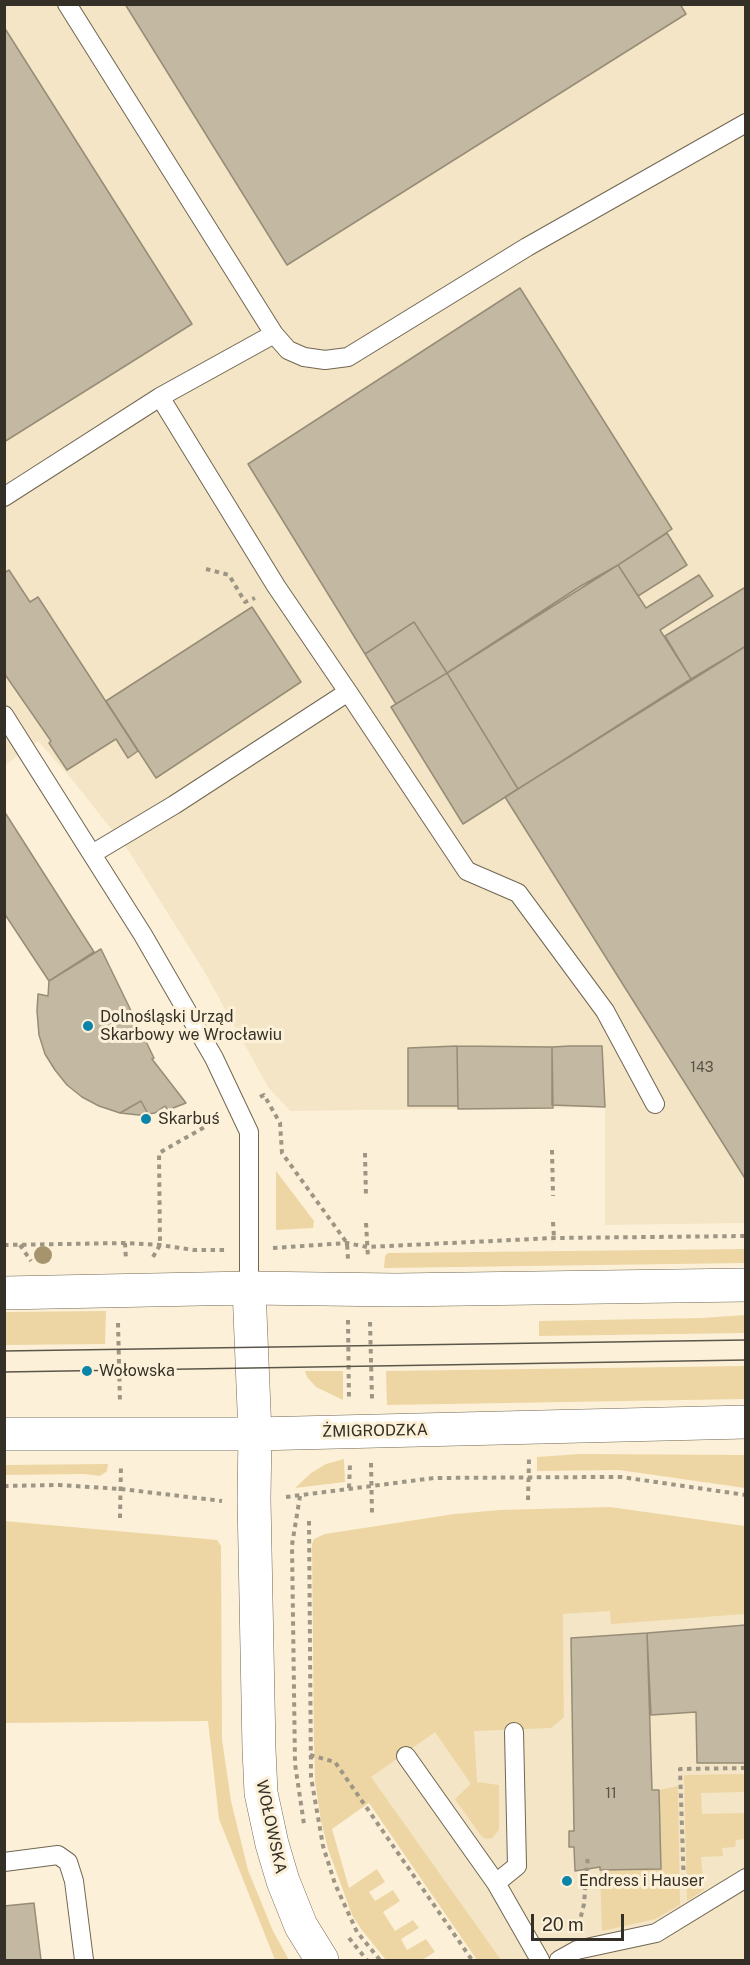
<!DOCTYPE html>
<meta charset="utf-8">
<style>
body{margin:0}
#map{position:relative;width:750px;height:1965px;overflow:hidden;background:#fcf1d8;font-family:"Public Sans",sans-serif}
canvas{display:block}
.frame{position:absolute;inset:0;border:6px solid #343027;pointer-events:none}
.scale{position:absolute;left:531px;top:1914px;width:93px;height:27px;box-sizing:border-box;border:3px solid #343027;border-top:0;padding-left:8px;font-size:18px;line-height:21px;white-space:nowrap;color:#343027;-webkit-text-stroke:4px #fcf1d8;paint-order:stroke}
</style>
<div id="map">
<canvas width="750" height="1965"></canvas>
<div class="frame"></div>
<div class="scale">20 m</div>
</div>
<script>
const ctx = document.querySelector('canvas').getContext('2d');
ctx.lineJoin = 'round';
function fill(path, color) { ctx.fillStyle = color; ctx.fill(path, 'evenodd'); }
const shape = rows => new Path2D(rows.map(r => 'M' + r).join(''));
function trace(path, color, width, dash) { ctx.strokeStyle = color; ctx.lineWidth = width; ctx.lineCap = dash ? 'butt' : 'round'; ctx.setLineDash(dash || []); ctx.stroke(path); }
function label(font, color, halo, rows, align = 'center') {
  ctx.font = font + ' "Public Sans",sans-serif'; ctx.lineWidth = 6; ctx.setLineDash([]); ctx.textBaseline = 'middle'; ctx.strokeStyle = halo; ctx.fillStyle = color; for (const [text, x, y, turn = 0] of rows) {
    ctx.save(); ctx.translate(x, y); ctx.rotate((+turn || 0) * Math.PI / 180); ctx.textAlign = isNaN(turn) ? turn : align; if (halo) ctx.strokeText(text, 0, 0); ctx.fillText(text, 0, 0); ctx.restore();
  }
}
fill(shape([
 [5,5,745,5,745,1223,605,1225,605,1107,290,1111,268,1087,204,971,130,853,70,777,38,741,5,765],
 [745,1601,745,1960,477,1960,357,1785,329,1720,564,1717,563,1614]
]), '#f4e5c6');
fill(shape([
 [276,1171,314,1221,313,1228,276,1230],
 [745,1249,745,1263,384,1268,385,1256,388,1253],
 [106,1311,105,1344,5,1345,5,1312],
 [745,1315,745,1333,539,1336,539,1321,701,1318],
 [745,1366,745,1399,387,1405,386,1371],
 [305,1371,343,1371,343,1400,316,1387,307,1377],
 [580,1454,745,1455,745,1488,619,1470,537,1471,537,1457],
 [344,1459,345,1482,295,1488,311,1473,326,1464],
 [108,1464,107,1471,100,1476,84,1474,5,1475,5,1465],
 [610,1507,745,1526,745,1614,611,1624,610,1611,563,1614,564,1717,551,1728,474,1731,477,1782,499,1785,499,1830,492,1838,487,1839,482,1837,455,1799,471,1784,435,1732,371,1777,501,1960,477,1960,369,1803,332,1829,349,1888,377,1869,385,1882,369,1892,375,1901,393,1890,400,1901,383,1912,395,1931,413,1920,419,1928,401,1939,407,1950,426,1939,435,1952,422,1960,386,1960,361,1929,352,1915,328,1849,321,1821,315,1781,314,1742,312,1544,314,1539,325,1534,454,1514,500,1510],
 [4,1521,207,1539,217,1540,221,1546,222,1739,231,1801,248,1870,273,1931,289,1960,275,1960,219,1819,208,1721,5,1723],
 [746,1774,745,1792,701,1793,702,1814,745,1813,745,1839,736,1840,735,1847,722,1848,723,1856,701,1857,704,1890,687,1901,684,1775],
 [678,1786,680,1905,655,1919,602,1931,600,1870,660,1869,659,1790]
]), '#edd6a4');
const building = shape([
 [125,4,680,4,686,14,287,265,125,4],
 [4,27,192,324,4,442,4,27],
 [520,288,672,529,618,565,579,587,447,673,414,622,365,654,248,464,520,288],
 [667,533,687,565,638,596,618,565,667,533],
 [618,565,646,608,699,575,713,596,660,630,691,679,518,789,447,673,618,565],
 [9,570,30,602,38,597,138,751,128,758,116,739,67,770,49,743,51,741,4,673,4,573,9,570],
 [744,588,746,592,746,646,691,679,665,636,744,588],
 [252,607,301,682,156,778,106,701,252,607],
 [414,622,447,673,396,704,365,654,414,622],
 [746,646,746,1180,505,797,746,646],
 [447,673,518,789,463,824,391,707,447,673],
 [4,811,94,952,49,981,4,913,4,811],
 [101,949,154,1058,152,1059,186,1103,168,1110,165,1106,155,1113,148,1114,141,1101,120,1113,99,1106,82,1097,67,1085,55,1070,45,1054,39,1035,37,1011,38,994,48,996,49,981,101,949],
 [457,1046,552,1047,553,1108,458,1109,457,1046],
 [457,1046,458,1106,408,1106,408,1048,457,1046],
 [570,1046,602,1046,605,1107,552,1105,552,1047,570,1046],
 [141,1101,148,1114,139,1115,120,1113,141,1101],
 [746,1625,746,1763,697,1763,696,1712,651,1715,647,1633,746,1625],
 [647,1633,652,1790,659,1790,661,1869,600,1870,600,1867,575,1871,574,1847,569,1847,569,1831,574,1831,571,1638,647,1633],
 [34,1903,41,1960,4,1960,4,1906,34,1903]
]);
fill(building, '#c3b8a1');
trace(building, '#978d77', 1.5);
const lane = shape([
 [67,4,274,334,288,350,304,357,325,360,348,357,527,247,746,123],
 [4,497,160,397,274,334],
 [348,692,467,871,518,893,605,1011,655,1104],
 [4,715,143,935,214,1058,249,1132,249,1288],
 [92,854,174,805,348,692,276,586,160,397],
 [406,1756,496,1883,540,1960],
 [4,1862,58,1855,68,1862,74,1881,84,1960],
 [496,1883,517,1866,514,1732],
 [559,1960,577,1950,656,1933,746,1878]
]);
const secondary = shape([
 [249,1288,255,1434,254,1499,259,1749,261,1793,272,1844,283,1881,301,1926,322,1960],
 [4,1293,249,1288,396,1290,746,1285],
 [4,1434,255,1434,746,1422]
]);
trace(lane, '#706651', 20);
trace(secondary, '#706651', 34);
trace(shape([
 [206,569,229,575,245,602,255,598],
 [260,1097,264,1095,280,1123,282,1153,347,1243,348,1259],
 [552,1150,553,1196],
 [365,1153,366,1198],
 [553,1222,554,1238],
 [366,1223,368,1258],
 [125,1243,126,1260],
 [4,1245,125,1243,160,1245,194,1250,227,1250],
 [20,1245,31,1261],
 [273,1248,347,1243,367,1247,554,1238,746,1236],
 [153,1257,160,1245,159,1153,217,1120],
 [348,1320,349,1400],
 [370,1322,372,1399],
 [118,1323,120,1403],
 [371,1463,372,1513],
 [4,1486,59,1485,121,1489,222,1501],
 [349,1488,350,1464],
 [300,1496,292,1545,295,1764,304,1824],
 [286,1497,434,1478,598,1477,621,1477,746,1495],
 [528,1500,529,1459],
 [120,1518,121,1464],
 [309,1521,311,1777,323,1846,335,1884,357,1932,380,1960],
 [310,1755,335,1762,472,1960],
 [684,1888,680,1769,746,1768],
 [576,1924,580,1920,584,1904,588,1855],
 [349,1938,367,1960]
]), '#9e9685', 4, [4.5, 4.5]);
trace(lane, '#fff', 18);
trace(secondary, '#fff', 33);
trace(shape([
 [4,1351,746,1340],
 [4,1372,746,1360]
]), '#5c564a', 1.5);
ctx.fillStyle = '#a6956c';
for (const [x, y] of [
 [43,1255]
]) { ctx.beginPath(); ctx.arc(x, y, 9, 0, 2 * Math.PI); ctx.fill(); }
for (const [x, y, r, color] of [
 [88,1026,6,"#0a85a9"],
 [146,1119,6,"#0a85a9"],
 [87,1371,6,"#0a85a9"],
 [567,1881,6,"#0a85a9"]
]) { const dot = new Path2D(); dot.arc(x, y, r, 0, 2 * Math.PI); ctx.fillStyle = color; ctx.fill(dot); trace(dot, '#fcf1d8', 2); }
label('14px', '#585246', null, [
 ["143",702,1068],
 ["11",611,1794]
]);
label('16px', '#343027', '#fcf1d8', [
 ["Dolnośląski Urząd",100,1017],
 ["Skarbowy we Wrocławiu",100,1035],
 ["Skarbuś",158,1119],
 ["Wołowska",99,1371],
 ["Endress i Hauser",579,1881]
], 'left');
label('16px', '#343027', '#fcf1d8', [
 ["ŻMIGRODZKA",375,1431,-1],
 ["WOŁOWSKA",271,1827,78]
]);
</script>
